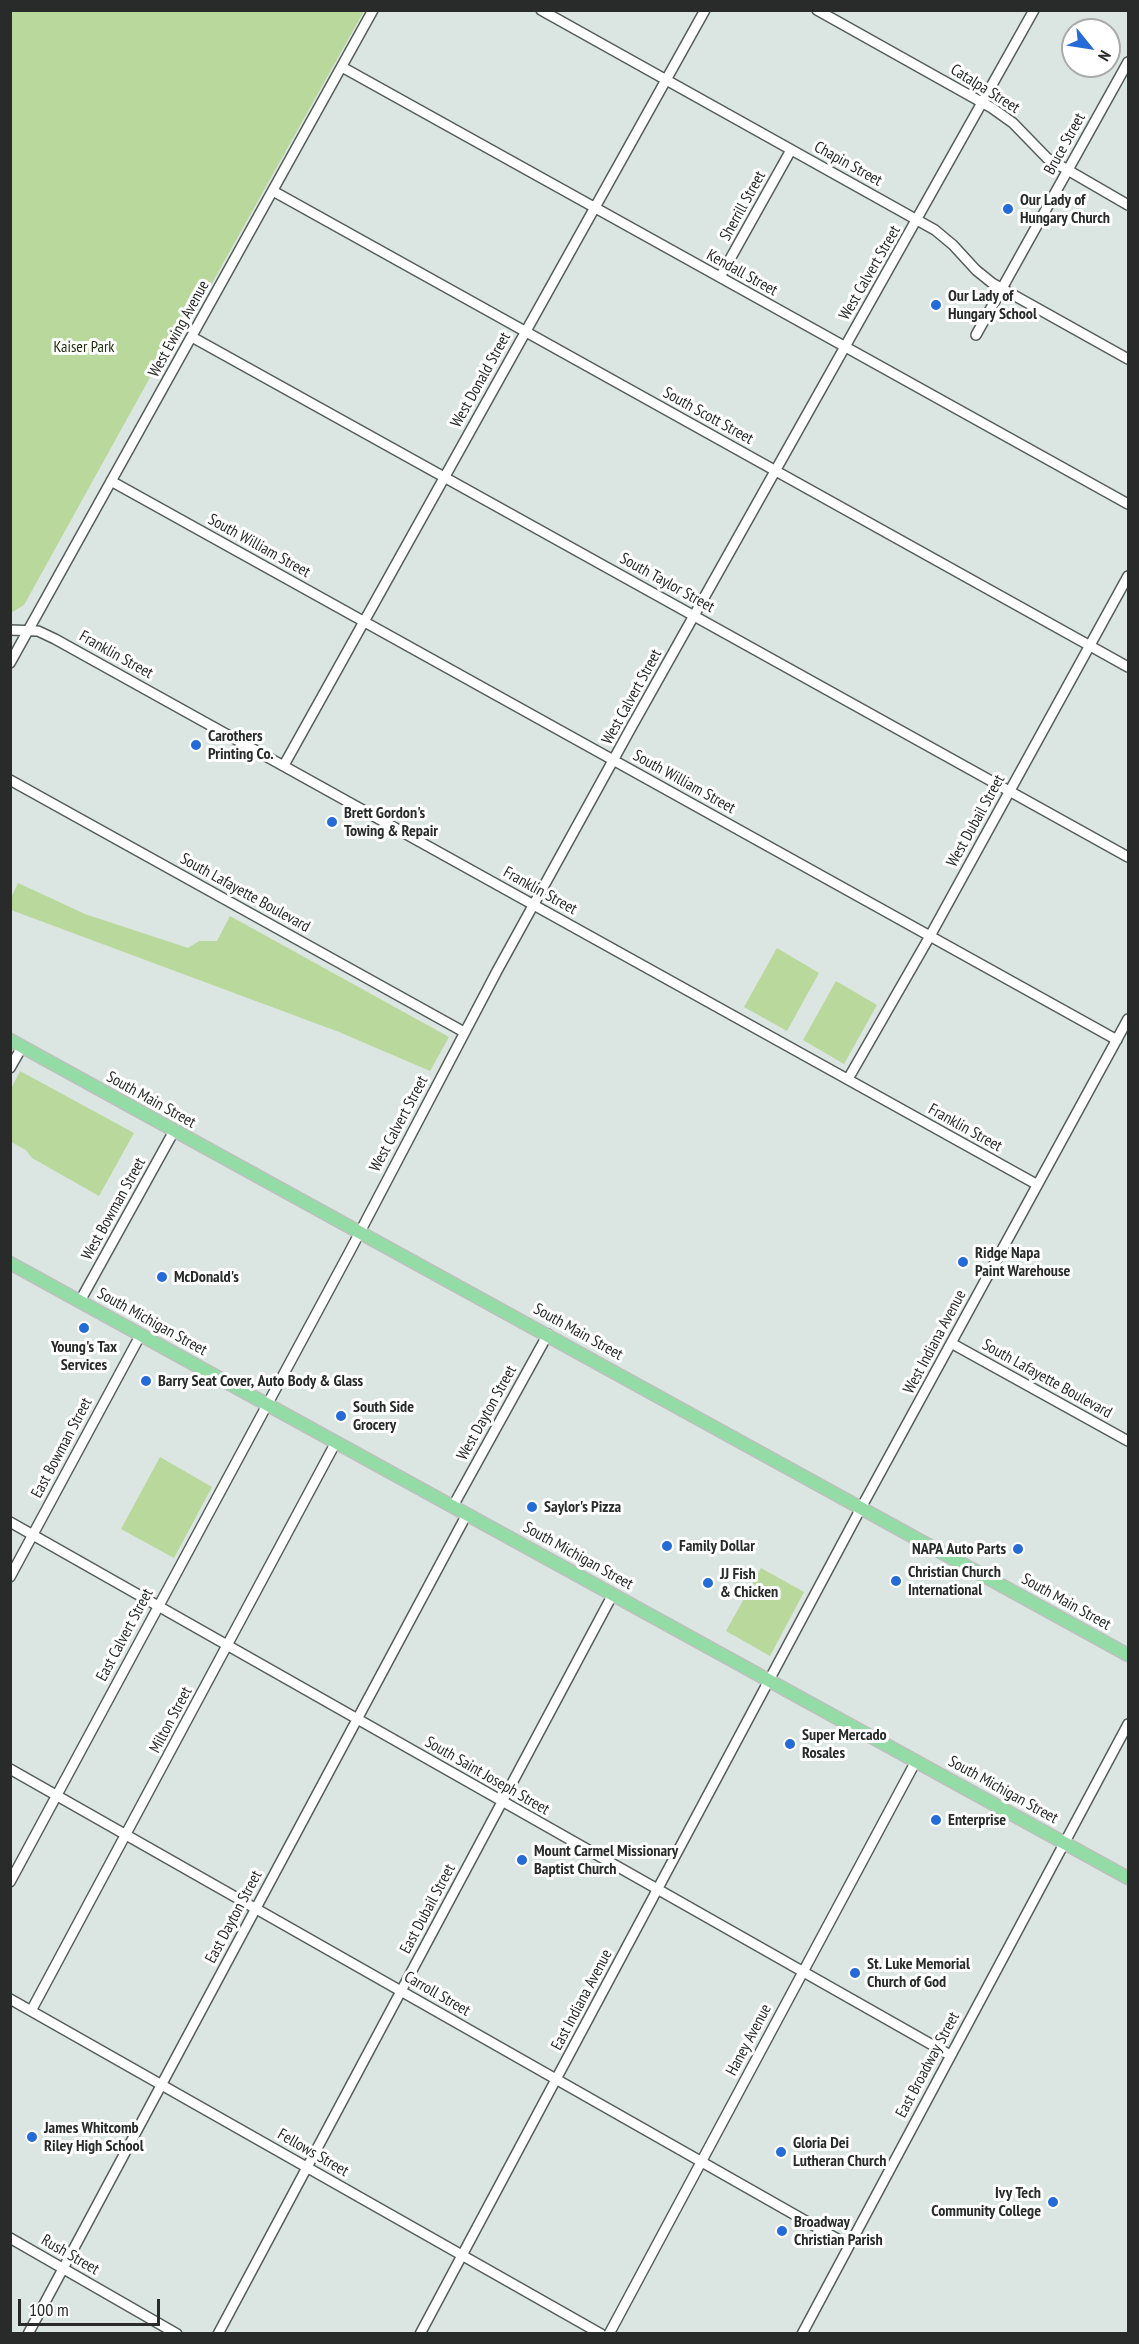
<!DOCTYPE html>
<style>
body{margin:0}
#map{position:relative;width:1139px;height:2344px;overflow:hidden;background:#dbe5e1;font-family:"PT Sans Narrow",sans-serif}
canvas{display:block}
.frame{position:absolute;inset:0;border:12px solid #282b2a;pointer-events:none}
.north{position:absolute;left:1061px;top:18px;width:60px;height:60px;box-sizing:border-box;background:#fff;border:2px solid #a9aaaa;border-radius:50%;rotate:120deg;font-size:16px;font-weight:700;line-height:24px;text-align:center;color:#282b2a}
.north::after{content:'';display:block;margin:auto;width:21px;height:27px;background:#256bd7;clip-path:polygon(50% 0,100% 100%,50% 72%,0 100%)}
.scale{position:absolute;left:18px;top:2299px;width:142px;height:27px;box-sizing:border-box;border:3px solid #282b2a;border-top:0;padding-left:8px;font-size:18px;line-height:21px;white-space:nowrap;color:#282b2a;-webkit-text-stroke:4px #fff;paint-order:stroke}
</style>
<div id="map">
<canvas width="1139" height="2344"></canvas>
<div class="frame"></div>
<div class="north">N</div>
<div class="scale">100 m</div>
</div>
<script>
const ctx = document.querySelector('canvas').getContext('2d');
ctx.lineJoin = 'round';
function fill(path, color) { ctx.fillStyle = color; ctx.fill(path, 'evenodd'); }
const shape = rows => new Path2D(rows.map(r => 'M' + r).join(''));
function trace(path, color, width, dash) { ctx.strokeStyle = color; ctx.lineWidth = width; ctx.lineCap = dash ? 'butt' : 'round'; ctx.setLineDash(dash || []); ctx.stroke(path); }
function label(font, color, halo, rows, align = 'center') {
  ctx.font = font + ' "PT Sans Narrow",sans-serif'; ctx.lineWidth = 6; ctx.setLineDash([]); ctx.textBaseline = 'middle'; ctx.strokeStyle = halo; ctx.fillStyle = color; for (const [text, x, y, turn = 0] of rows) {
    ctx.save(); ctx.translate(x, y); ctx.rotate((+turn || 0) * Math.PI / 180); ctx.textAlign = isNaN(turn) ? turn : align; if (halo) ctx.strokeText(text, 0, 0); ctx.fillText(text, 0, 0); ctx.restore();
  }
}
fill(shape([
 [11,10,364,11,192,319,184,316,24,605,11,613],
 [18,883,85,914,188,948,199,941,217,941,230,916,449,1037,430,1071,339,1032,11,910,11,898],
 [777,948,819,973,787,1031,744,1007],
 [836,981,877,1005,844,1064,803,1040],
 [20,1071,134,1133,99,1196,32,1158,26,1150,11,1142,11,1089],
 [160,1457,212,1487,174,1558,121,1529],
 [761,1568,804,1592,770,1656,726,1631]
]), '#b9d89b');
const minor = shape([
 [541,10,935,230,953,245,976,270,992,283,1128,359],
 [817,10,992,108,1013,123,1047,158,1128,205],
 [342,67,1128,504],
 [273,191,1128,667],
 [720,277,791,150],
 [976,335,1128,62],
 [192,337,1128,857],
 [111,481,1117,1040],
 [10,630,38,631,55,639,1036,1184],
 [10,663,373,10],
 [284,765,705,10],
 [10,780,464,1032],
 [10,1068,22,1047],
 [848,1079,930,936,1128,576],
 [80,1301,174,1131],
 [951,1343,1128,1441],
 [453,1506,548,1334],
 [10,1522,950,2055],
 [10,1577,141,1334],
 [10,1769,848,2245],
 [10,1882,350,1251,497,971,632,726,1034,10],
 [10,1999,601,2334],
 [31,2011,336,1442],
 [10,2238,177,2334],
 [28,2334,467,1514],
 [218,2334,613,1594],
 [420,2334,861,1508,1128,1019],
 [609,2334,916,1761],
 [802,2334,1128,1724]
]);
const major = shape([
 [10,1040,1128,1655],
 [10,1263,1128,1878]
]);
trace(minor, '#555e5a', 12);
trace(major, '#bebfbf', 15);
trace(minor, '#fff', 9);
trace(major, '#94dca6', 12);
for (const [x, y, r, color] of [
 [1008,209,6,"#256bd7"],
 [936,305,6,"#256bd7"],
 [196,745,6,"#256bd7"],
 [332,822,6,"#256bd7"],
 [963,1262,6,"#256bd7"],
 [162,1277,6,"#256bd7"],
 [84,1328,6,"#256bd7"],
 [146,1381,6,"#256bd7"],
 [341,1416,6,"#256bd7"],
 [532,1507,6,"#256bd7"],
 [667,1546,6,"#256bd7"],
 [1018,1549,6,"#256bd7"],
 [896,1581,6,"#256bd7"],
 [708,1583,6,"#256bd7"],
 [790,1744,6,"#256bd7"],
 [936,1820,6,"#256bd7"],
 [522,1860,6,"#256bd7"],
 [855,1973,6,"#256bd7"],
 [32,2137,6,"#256bd7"],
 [781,2152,6,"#256bd7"],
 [1053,2202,6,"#256bd7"],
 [782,2231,6,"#256bd7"]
]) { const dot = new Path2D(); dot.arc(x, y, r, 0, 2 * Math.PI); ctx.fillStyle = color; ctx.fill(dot); trace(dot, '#fff', 2); }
label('16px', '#282b2a', '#fff', [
 ["Catalpa Street",985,89,32],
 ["Bruce Street",1065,144,-61],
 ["Chapin Street",848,164,29],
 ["Sherrill Street",743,206,-61],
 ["Kendall Street",742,273,29],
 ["West Calvert Street",870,273,-60],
 ["West Ewing Avenue",179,329,-61],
 ["West Donald Street",481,380,-61],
 ["South Scott Street",708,416,29],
 ["South William Street",259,546,29],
 ["South Taylor Street",667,583,29],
 ["Franklin Street",116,655,29],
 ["West Calvert Street",632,697,-61],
 ["South William Street",684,782,29],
 ["West Dubail Street",976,821,-61],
 ["Franklin Street",540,891,29],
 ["South Lafayette Boulevard",245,893,29],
 ["South Main Street",151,1100,29],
 ["West Calvert Street",399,1124,-62],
 ["Franklin Street",965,1128,29],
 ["West Bowman Street",114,1209,-61],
 ["South Michigan Street",152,1322,29],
 ["South Main Street",578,1332,29],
 ["West Indiana Avenue",935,1342,-62],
 ["South Lafayette Boulevard",1047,1379,29],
 ["West Dayton Street",487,1413,-61],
 ["East Bowman Street",62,1448,-62],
 ["South Michigan Street",578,1556,29],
 ["South Main Street",1066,1602,29],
 ["East Calvert Street",125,1635,-62],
 ["Milton Street",171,1720,-62],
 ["South Saint Joseph Street",487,1776,30],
 ["South Michigan Street",1003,1790,29],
 ["East Dubail Street",428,1909,-62],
 ["East Dayton Street",234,1917,-62],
 ["Carroll Street",437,1994,30],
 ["East Indiana Avenue",582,2000,-62],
 ["Haney Avenue",749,2040,-62],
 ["East Broadway Street",928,2065,-62],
 ["Fellows Street",313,2153,30],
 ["Rush Street",70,2255,30]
]);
label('bold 16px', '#282b2a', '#fff', [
 ["Our Lady of",1020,200],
 ["Hungary Church",1020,218],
 ["Our Lady of",948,296],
 ["Hungary School",948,314],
 ["Carothers",208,736],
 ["Printing Co.",208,754],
 ["Brett Gordon's",344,813],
 ["Towing & Repair",344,831],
 ["Ridge Napa",975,1253],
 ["Paint Warehouse",975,1271],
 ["McDonald's",174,1277],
 ["Young's Tax",84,1347,"center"],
 ["Services",84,1365,"center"],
 ["Barry Seat Cover, Auto Body & Glass",158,1381],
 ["South Side",353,1407],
 ["Grocery",353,1425],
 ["Saylor's Pizza",544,1507],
 ["Family Dollar",679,1546],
 ["NAPA Auto Parts",1006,1549,"right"],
 ["Christian Church",908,1572],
 ["International",908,1590],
 ["JJ Fish",720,1574],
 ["& Chicken",720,1592],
 ["Super Mercado",802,1735],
 ["Rosales",802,1753],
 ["Enterprise",948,1820],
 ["Mount Carmel Missionary",534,1851],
 ["Baptist Church",534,1869],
 ["St. Luke Memorial",867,1964],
 ["Church of God",867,1982],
 ["James Whitcomb",44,2128],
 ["Riley High School",44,2146],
 ["Gloria Dei",793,2143],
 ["Lutheran Church",793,2161],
 ["Ivy Tech",1041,2193,"right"],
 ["Community College",1041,2211,"right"],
 ["Broadway",794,2222],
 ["Christian Parish",794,2240]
], 'left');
label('16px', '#213110', '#fff', [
 ["Kaiser Park",84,347]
]);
</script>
